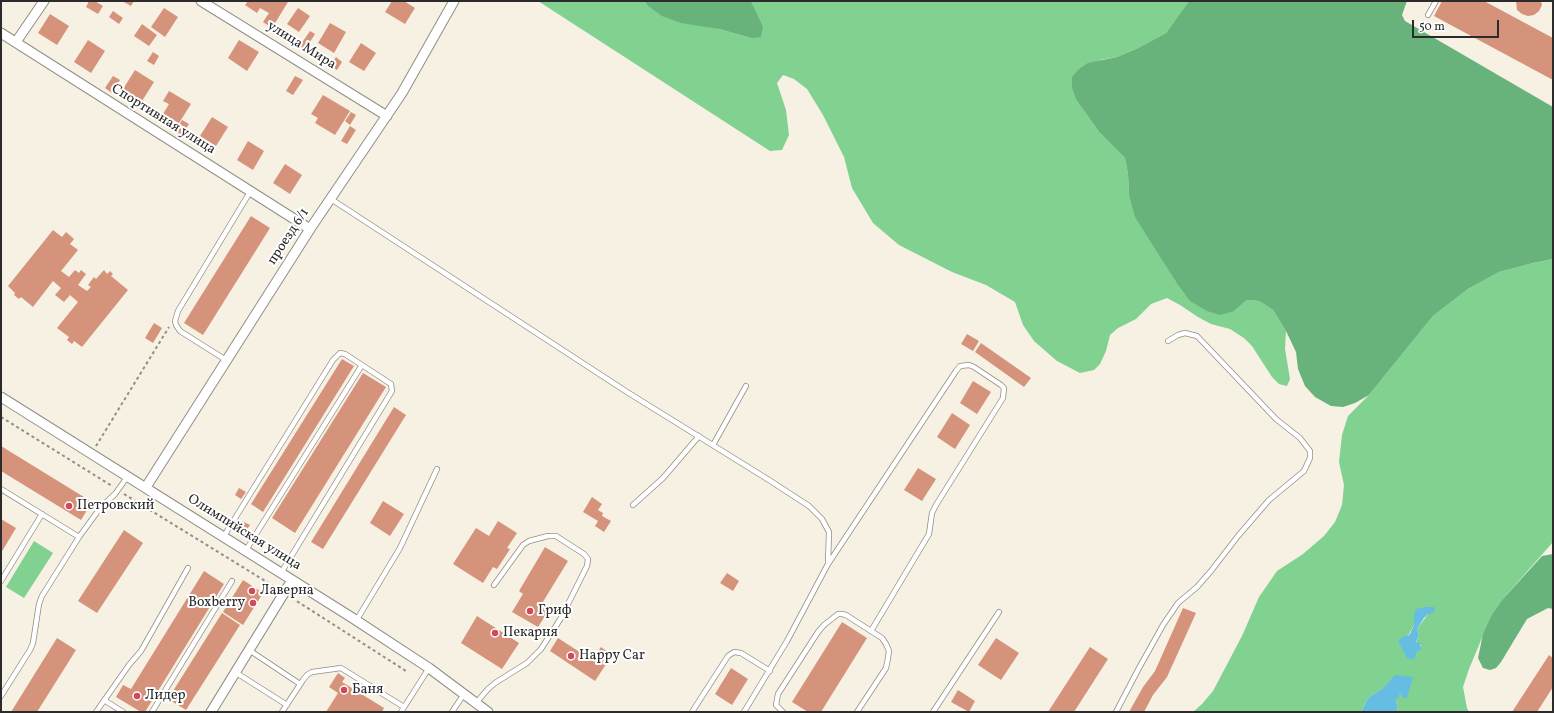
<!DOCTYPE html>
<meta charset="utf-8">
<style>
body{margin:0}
#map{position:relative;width:1554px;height:713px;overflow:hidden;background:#f6f1e2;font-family:Vollkorn,serif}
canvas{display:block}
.frame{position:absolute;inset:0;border:2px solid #2b2b2b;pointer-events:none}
.scale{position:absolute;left:1412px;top:20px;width:87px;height:18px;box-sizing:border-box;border:2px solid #2b2b2b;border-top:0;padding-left:5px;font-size:12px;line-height:14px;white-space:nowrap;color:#2b2b2b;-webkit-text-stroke:3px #fff;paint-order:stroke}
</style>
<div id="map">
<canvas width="1554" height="713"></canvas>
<div class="frame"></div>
<div class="scale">50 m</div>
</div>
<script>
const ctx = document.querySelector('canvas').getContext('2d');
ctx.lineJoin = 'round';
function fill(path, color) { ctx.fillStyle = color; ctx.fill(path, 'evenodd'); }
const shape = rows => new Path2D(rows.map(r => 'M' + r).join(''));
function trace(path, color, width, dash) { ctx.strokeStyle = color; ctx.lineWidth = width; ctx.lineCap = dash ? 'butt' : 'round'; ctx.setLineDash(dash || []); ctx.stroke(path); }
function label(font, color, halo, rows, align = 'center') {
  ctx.font = font + ' Vollkorn,serif'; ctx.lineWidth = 4; ctx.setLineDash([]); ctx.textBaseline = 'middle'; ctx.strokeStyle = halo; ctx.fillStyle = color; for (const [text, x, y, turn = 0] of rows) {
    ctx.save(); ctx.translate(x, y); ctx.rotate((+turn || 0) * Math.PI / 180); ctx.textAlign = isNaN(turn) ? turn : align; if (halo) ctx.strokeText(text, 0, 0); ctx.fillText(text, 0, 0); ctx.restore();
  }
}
fill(shape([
 [538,1,645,1,647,5,719,29,751,38,763,26,751,1,1189,1,1166,33,1136,49,1117,57,1100,60,1077,101,1099,132,1125,158,1128,174,1129,195,1160,255,1176,282,1234,311,1247,300,1259,301,1273,310,1286,331,1285,349,1290,379,1287,386,1279,384,1272,377,1252,346,1244,338,1230,329,1211,324,1198,317,1180,305,1167,298,1151,304,1136,319,1118,328,1110,335,1106,351,1100,364,1094,370,1080,373,1057,361,1034,341,1023,325,1015,302,986,285,952,272,899,245,873,223,852,188,844,157,823,115,807,89,794,79,783,75,777,83,786,110,789,135,782,150,770,151],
 [1553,259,1553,542,1502,600,1492,614,1469,669,1463,687,1467,708,1469,712,1398,712,1396,700,1398,695,1401,694,1396,675,1383,688,1369,697,1361,712,1193,712,1202,704,1213,691,1242,636,1259,597,1277,571,1303,554,1324,536,1335,522,1342,505,1344,485,1339,462,1342,435,1348,416,1369,395,1433,316,1468,289,1499,272,1533,263],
 [1428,614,1417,629,1419,635,1416,643,1422,644,1417,650,1408,636,1414,625,1414,615],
 [34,541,53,553,24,598,6,587]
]), '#81d191');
fill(shape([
 [645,1,751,1,763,26,761,37,751,38,719,29,681,23,662,16,647,5],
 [1189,1,1407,1,1402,15,1405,21,1553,107,1553,259,1533,263,1499,272,1468,289,1433,316,1369,395,1355,403,1343,407,1331,406,1315,397,1305,386,1298,369,1296,352,1286,331,1273,310,1259,301,1247,300,1234,311,1220,315,1207,311,1190,301,1176,282,1135,217,1129,195,1128,174,1125,158,1099,132,1077,101,1072,88,1072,77,1079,69,1088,63,1117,57,1136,49,1166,33],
 [1553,554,1553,609,1548,608,1527,619,1501,662,1496,668,1490,670,1483,668,1478,658,1483,634,1492,614,1502,600,1542,556]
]), '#68b37b');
fill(shape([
 [1426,607,1434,607,1435,609,1433,613,1428,614,1424,618,1417,629,1419,635,1416,642,1424,644,1420,645,1421,650,1417,651,1414,660,1407,658,1398,641,1404,636,1408,636,1410,634,1414,625,1414,615,1416,609],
 [1395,675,1413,677,1407,698,1404,698,1400,694,1396,700,1398,712,1361,712,1369,697,1383,688]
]), '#65bde2');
fill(shape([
 [89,1,95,1,103,6,98,14,86,7],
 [122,1,134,1,131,6],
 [248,1,286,1,288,2,272,28,263,22,269,13,260,8,257,13,245,5],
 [392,1,404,1,415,8,405,24,385,12],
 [1442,1,1484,1,1553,38,1553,80,1434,16],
 [1516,1,1541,1,1542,5,1539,11,1534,15,1528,16,1522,14,1517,10],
 [164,8,178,17,165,37,151,27],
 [298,8,310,16,299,32,287,24],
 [113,11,123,18,119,24,109,17],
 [50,14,69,26,57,45,38,33],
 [330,23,346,32,334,53,318,43],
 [142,24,157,35,149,46,134,36],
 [310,31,315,34,305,50,299,47],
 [88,40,105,51,91,73,74,62],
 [239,40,259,52,247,71,228,58],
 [361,43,376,53,364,71,349,62],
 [153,52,159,56,154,65,147,61],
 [336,57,342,62,337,70,330,66],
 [135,70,154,82,142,101,123,89],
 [113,76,120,80,112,93,105,88],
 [295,76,303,80,293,95,286,91],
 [169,91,191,104,179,123,163,114,169,104,163,101],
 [323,95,350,111,335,135,315,123,318,118,311,114],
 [351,112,356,115,350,125,345,121],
 [212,117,228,127,216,146,200,136],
 [182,120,189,124,181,136,175,132],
 [350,126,356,130,347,144,341,141],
 [248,141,264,151,253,170,237,160],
 [285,164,302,175,290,194,273,183],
 [251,216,270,228,203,335,184,323],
 [53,230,62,237,66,232,74,239,70,244,78,250,61,271,69,277,75,270,79,273,81,270,86,274,78,285,87,291,91,287,88,285,94,277,96,279,104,270,107,274,110,271,113,274,111,276,128,290,82,347,74,341,72,344,67,340,69,337,57,328,78,302,70,295,64,302,55,295,61,288,53,281,33,307,21,297,19,299,14,295,15,293,8,286],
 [154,323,162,328,153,343,145,338],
 [967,334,979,341,973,351,961,344],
 [981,343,1031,378,1024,387,975,352],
 [342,359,354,366,263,512,251,504],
 [363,373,386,387,295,533,272,518],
 [973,381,991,392,977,414,960,403],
 [394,407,406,415,323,549,311,542],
 [952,413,970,425,955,449,937,437],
 [1,446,92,502,81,520,1,471],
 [918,468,936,479,922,501,904,490],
 [239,488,246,492,241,499,235,495],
 [592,497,602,504,598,510,603,513,602,516,611,521,604,532,595,526,598,521,583,512],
 [383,501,404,514,390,536,370,523],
 [1,519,16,528,1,553],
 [242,521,250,525,245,532,238,528],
 [498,521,517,533,507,548,510,549,497,569,493,567,483,583,453,564,476,528,489,536],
 [124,530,143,543,97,613,78,601],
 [545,547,568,561,541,605,549,610,538,627,512,612,523,594,519,591],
 [204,571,224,584,145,712,141,712,116,697,123,685,131,689],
 [727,573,739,581,733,591,720,583],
 [243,580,263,593,243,625,223,612],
 [1183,608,1196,613,1167,677,1153,695,1144,712,1129,712,1143,687,1155,671],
 [222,613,240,625,186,710,168,699],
 [477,616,519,643,502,669,461,643],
 [842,622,867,638,821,712,808,712,792,702],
 [57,638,76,650,37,712,11,712],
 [558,638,592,660,601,647,612,655,595,681,550,651],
 [996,638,1019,653,1001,680,978,665],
 [1090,647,1108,659,1074,712,1048,712],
 [1549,655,1553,658,1553,687,1537,712,1512,712],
 [731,668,748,679,732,705,715,694],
 [338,673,345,678,342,682,384,708,382,712,326,712,338,693,329,687],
 [958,690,975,701,969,712,951,702]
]), '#d6937c');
const service = shape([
 [1428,15,1436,1],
 [331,199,627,392,769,480,809,506,822,519,829,532,828,563],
 [226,360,180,331,176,325,175,321,178,311,250,192],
 [713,445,746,386],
 [1,489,79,537],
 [633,505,663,478,699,436],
 [224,536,333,360,340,353,345,354,391,384,392,391,281,573],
 [246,550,362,365],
 [1,581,42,514],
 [356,621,400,548,437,469],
 [249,650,300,684],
 [235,672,287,705],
 [1,696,30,650,33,643,39,604,42,596,79,537,101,507,115,494,128,476],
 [104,700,123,712],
 [476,703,488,689,495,683,527,663,541,649,561,618,587,566,588,559,584,554,556,536,548,536,529,541,523,545,494,585],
 [96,712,129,665,141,651,188,568],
 [152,712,232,581],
 [282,712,303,680,307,675,312,672,341,668,404,707],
 [401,712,429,668],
 [452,712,464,694],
 [692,712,728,656,734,652,741,653,770,671],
 [744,712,787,641,828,564,956,371,960,366,969,365,974,367,1001,385,1004,388,1003,398,936,505,932,513,929,534,871,631,882,638,886,644,889,651,888,658,886,668,857,712],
 [783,712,776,705,778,694,818,632,824,625,838,614,842,614,846,615,871,631],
 [933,712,999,612],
 [1116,712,1139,668,1163,625,1178,603,1197,587,1211,571,1238,536,1269,500,1304,471,1310,458,1310,451,1300,438,1276,419,1197,336,1185,333,1178,335,1168,341]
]);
const minor = shape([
 [201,1,387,116],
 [1,33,310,229],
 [16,42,44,1],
 [1,397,351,617,429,668,488,712],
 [146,487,310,229,402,93,454,1],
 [211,712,292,580]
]);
trace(service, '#908e86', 6);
trace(minor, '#908e86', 11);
trace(shape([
 [1,417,112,486],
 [96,446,169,327],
 [124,494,275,587],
 [292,598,406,671]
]), '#908e86', 2, [3, 3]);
trace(service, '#fff', 4.5);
trace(minor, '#fff', 9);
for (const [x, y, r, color] of [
 [69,506,4,"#d1495b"],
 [252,591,4,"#d1495b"],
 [253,603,4,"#d1495b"],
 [530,611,4,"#d1495b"],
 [495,633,4,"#d1495b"],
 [571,656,4,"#d1495b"],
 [344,690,4,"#d1495b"],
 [137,696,4,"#d1495b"]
]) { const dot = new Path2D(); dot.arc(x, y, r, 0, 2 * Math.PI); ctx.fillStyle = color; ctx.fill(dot); trace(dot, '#fff', 1.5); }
label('14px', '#2b2b2b', '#fff', [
 ["улица Мира",301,46,32],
 ["Спортивная улица",163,120,32],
 ["проезд 6/1",289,237,-57],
 ["Олимпийская улица",244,533,32]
]);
label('14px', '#2b2b2b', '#fff', [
 ["Петровский",77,506],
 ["Лаверна",260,591],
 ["Boxberry",245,603,"right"],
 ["Гриф",538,611],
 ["Пекарня",503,633],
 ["Happy Car",579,656],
 ["Баня",352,690],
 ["Лидер",145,696]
], 'left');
</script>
